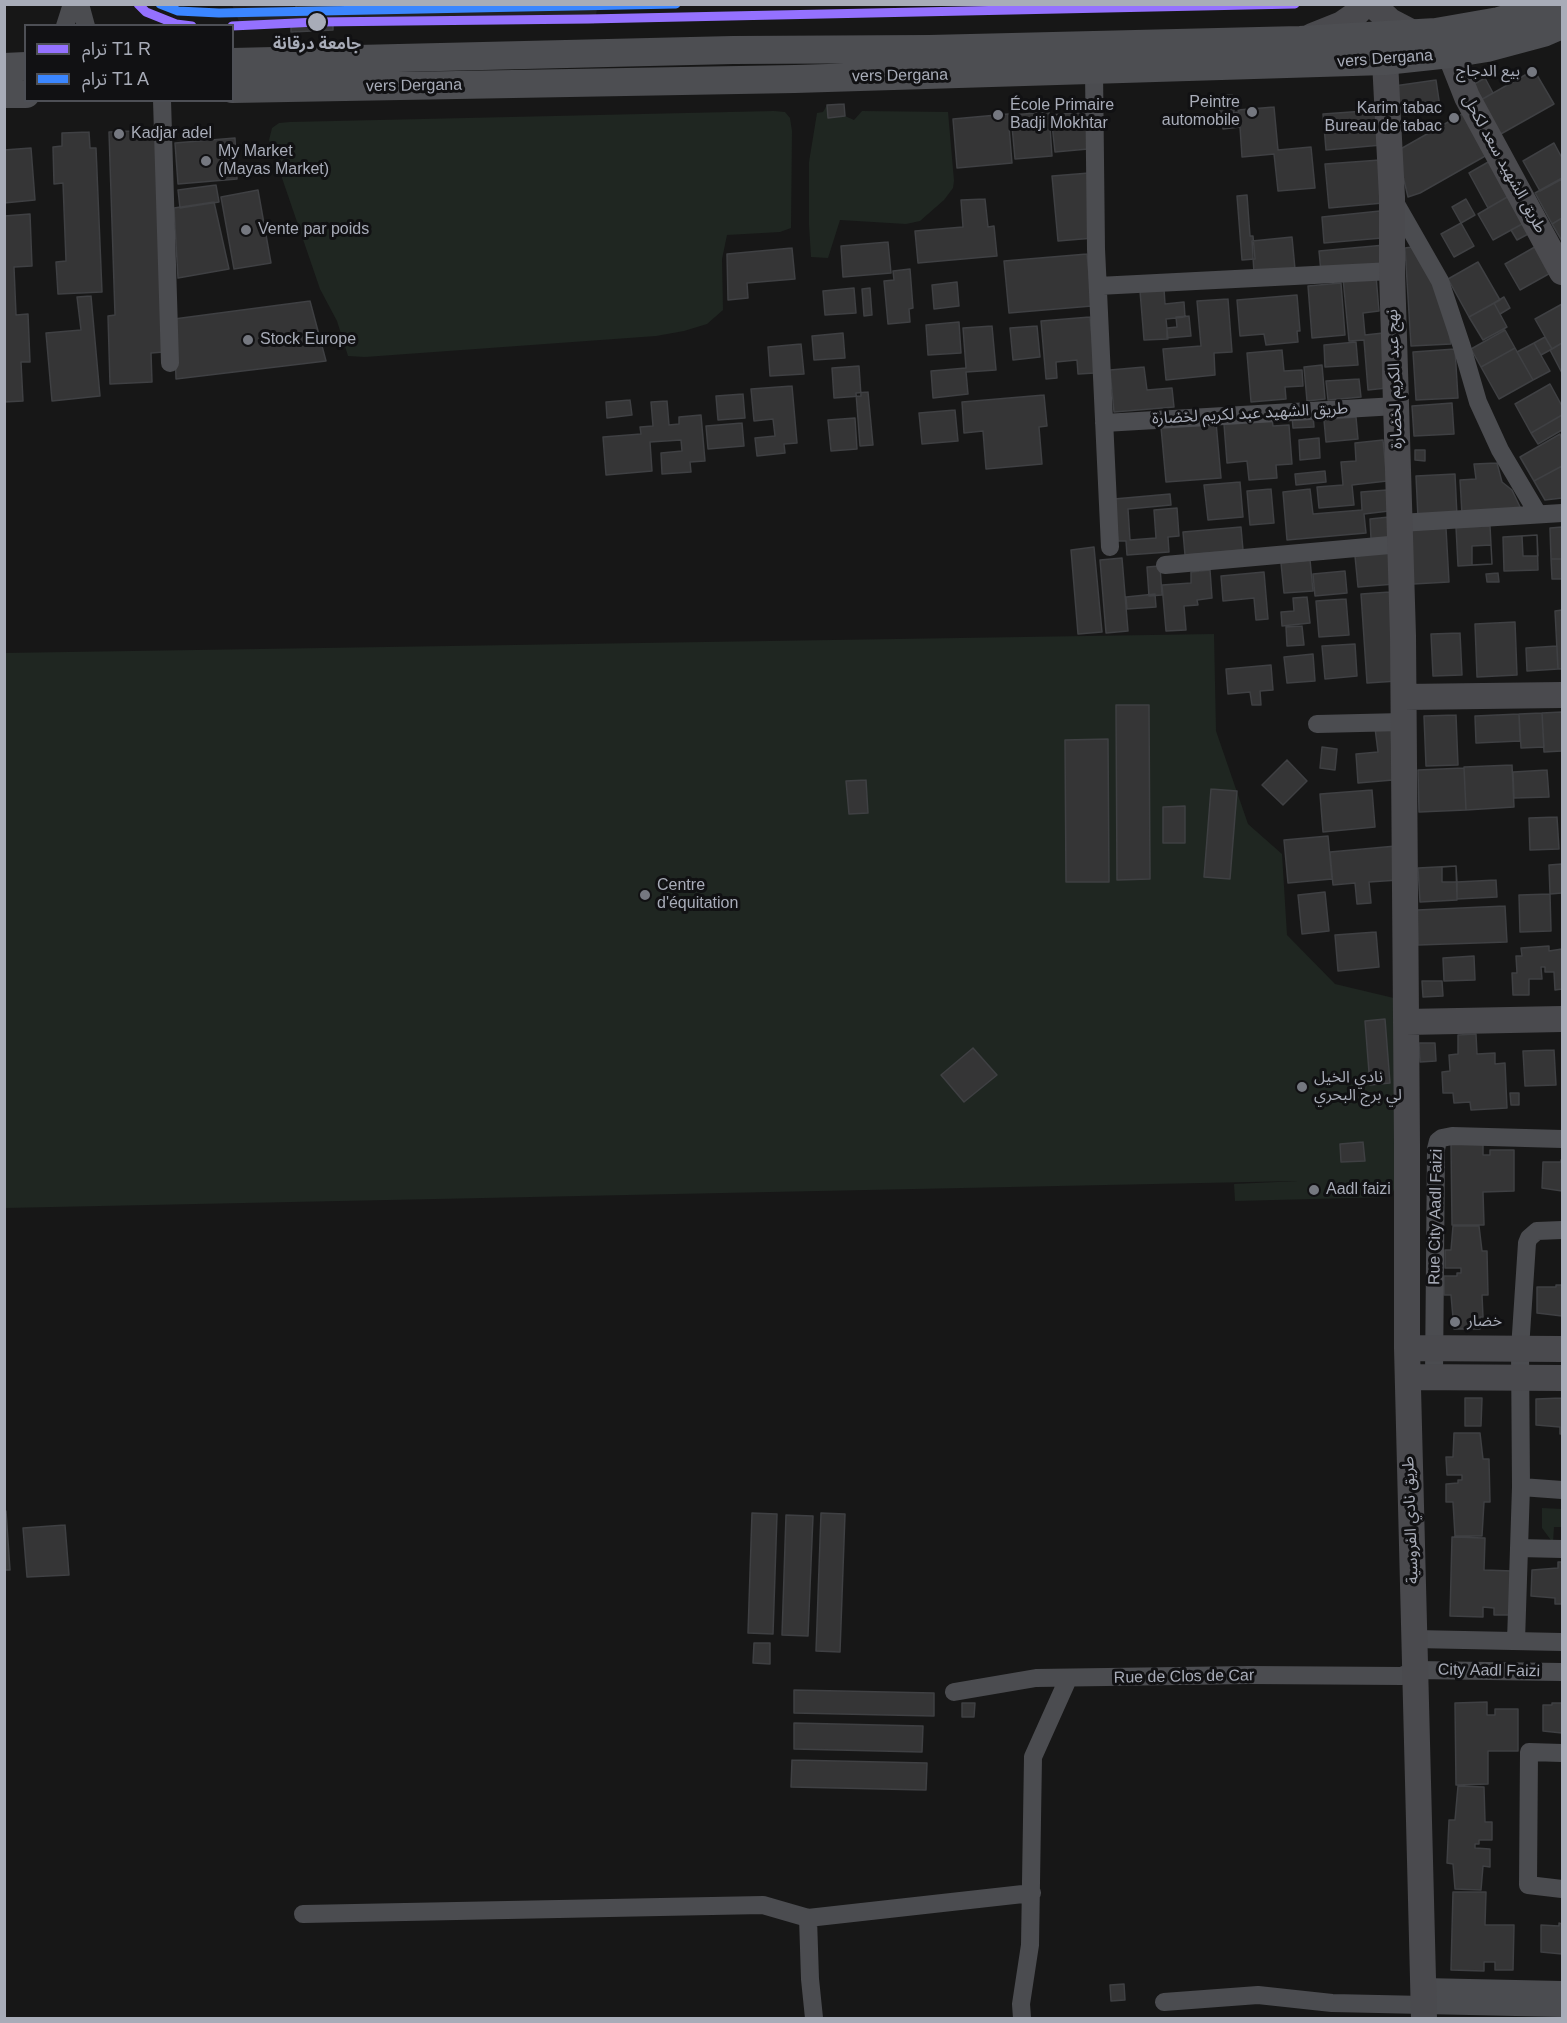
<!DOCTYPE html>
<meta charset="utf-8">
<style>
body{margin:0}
#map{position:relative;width:1567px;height:2023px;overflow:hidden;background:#171717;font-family:Helvetica,"Noto Sans Arabic",sans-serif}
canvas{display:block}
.frame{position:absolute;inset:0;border:6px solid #a8acb8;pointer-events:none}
.legend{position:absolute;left:24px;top:24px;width:210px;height:78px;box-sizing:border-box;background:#111113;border:2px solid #4d4f55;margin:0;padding:8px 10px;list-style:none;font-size:18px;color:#a8acb8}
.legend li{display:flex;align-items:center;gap:12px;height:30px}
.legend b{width:30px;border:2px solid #4d4f55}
</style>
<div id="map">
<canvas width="1567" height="2023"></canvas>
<div class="frame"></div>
<ul class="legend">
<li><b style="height:8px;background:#9471ff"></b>ترام T1 R</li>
<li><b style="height:8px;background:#3b86ff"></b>ترام T1 A</li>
</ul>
</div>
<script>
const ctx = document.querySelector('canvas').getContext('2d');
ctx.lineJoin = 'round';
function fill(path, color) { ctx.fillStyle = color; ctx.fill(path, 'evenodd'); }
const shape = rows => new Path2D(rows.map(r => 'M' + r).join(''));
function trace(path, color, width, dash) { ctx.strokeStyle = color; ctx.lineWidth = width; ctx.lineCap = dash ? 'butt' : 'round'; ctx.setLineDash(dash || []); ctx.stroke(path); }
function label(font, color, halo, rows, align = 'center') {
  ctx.font = font + ' Helvetica,"Noto Sans Arabic",sans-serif'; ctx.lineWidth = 6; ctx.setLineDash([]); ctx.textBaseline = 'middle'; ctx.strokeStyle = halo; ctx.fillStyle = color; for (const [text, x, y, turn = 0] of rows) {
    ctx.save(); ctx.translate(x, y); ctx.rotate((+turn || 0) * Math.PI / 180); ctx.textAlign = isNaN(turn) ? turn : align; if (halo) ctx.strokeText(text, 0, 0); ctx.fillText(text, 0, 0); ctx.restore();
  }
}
fill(shape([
 [232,5,598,5,594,24,241,26]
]), '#212123');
fill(shape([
 [827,105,828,117,845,116,854,120,862,111,948,112,954,181,953,188,944,200,920,221,906,224,840,220,828,258,811,257,809,225,809,162,817,113,823,112],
 [774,111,785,112,790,118,792,131,791,228,780,232,727,235,722,259,723,310,707,324,684,331,656,336,365,357,348,356,337,321,320,289,269,140,272,128,279,123,290,122],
 [1214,634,1216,731,1248,824,1282,854,1287,935,1335,984,1398,999,1398,1179,1391,1197,1235,1201,1234,1184,1298,1181,5,1208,4,653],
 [1542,1508,1562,1509,1562,1527,1554,1527,1553,1543,1542,1528]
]), '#1f2621');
const building = shape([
 [296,4,338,4,338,6,296,8,296,4],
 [333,25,333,30,291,32,291,27,333,25],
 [1534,70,1554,104,1499,135,1479,101,1534,70],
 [1485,78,1493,93,1479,101,1471,86,1485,78],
 [1436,80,1440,107,1407,112,1407,108,1397,109,1394,86,1436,80],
 [1232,95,1234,111,1219,112,1218,96,1232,95],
 [844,104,845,116,828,118,827,105,844,104],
 [1274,107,1278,150,1311,147,1315,188,1278,191,1274,154,1242,157,1240,127,1223,129,1221,114,1239,112,1238,110,1274,107],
 [1379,110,1382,145,1326,150,1323,114,1379,110],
 [1049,112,1052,156,1015,159,1011,115,1049,112],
 [1085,112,1088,149,1055,152,1051,115,1085,112],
 [1464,113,1487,155,1420,193,1408,197,1397,151,1464,113],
 [1008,114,1012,163,957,168,953,119,1008,114],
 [131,131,132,138,157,137,164,352,151,353,152,382,110,384,108,316,115,315,109,132,131,131],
 [89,132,90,148,96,148,102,292,58,294,56,262,66,261,63,183,54,184,53,147,62,146,62,133,89,132],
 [235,138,237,179,178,184,175,143,235,138],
 [1554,143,1562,158,1562,179,1540,191,1523,161,1554,143],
 [31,148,35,200,4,203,4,150,31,148],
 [1380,160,1383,203,1329,208,1325,164,1380,160],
 [1490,161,1509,196,1488,208,1469,173,1490,161],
 [1089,173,1094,238,1058,241,1052,176,1089,173],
 [1562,178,1562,218,1552,224,1535,193,1562,178],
 [216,185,219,202,180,208,178,190,216,185],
 [258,190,271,263,234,269,221,197,258,190],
 [1247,195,1250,236,1253,236,1255,259,1242,260,1237,196,1247,195],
 [1509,196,1524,223,1493,240,1478,214,1509,196],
 [985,199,988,227,994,226,997,256,918,263,915,231,963,227,961,200,985,199],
 [1466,199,1475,215,1461,223,1452,207,1466,199],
 [214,202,229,269,178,278,174,208,214,202],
 [1380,211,1382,238,1324,243,1322,217,1380,211],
 [30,214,32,266,14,267,16,315,28,314,30,362,21,362,23,401,4,402,4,216,30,214],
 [1562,218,1562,241,1552,224,1562,218],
 [1461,223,1474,246,1454,257,1441,234,1461,223],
 [1524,223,1530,233,1517,240,1511,230,1524,223],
 [1292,237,1295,269,1254,273,1252,241,1292,237],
 [888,242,891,273,843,277,841,246,888,242],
 [1540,244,1554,271,1520,290,1505,264,1540,244],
 [1385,245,1387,266,1321,272,1319,251,1385,245],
 [1419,246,1442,294,1451,344,1411,346,1405,248,1419,246],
 [792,248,795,279,747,283,748,298,728,300,727,254,792,248],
 [1087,254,1092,306,1009,313,1004,261,1087,254],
 [1478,262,1500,300,1469,317,1448,279,1478,262],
 [910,269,913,308,909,309,910,322,888,324,884,281,894,280,893,271,910,269],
 [1376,276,1379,311,1363,313,1365,335,1383,333,1387,388,1368,390,1364,340,1349,341,1343,278,1376,276],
 [957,282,959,306,934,309,932,285,957,282],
 [1341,283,1345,335,1312,338,1308,286,1341,283],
 [854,288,856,313,825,315,823,291,854,288],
 [870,288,872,315,864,316,862,289,870,288],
 [1164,289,1165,304,1184,302,1185,317,1166,319,1168,339,1144,340,1140,291,1164,289],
 [1297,295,1300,331,1297,331,1298,342,1266,345,1264,334,1240,336,1237,300,1297,295],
 [91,296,100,396,52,401,46,333,81,330,77,297,91,296],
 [1504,297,1510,308,1500,314,1494,303,1504,297],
 [1228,299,1232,352,1214,353,1215,375,1166,380,1163,349,1201,346,1197,301,1228,299],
 [310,301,326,361,176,379,174,319,310,301],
 [1494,303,1507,327,1483,340,1469,317,1494,303],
 [1562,304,1562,343,1552,349,1535,319,1562,304],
 [1189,316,1191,336,1167,338,1167,328,1177,327,1176,317,1189,316],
 [1090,317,1095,373,1078,374,1077,360,1056,362,1057,378,1046,379,1041,321,1090,317],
 [959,322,961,353,928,355,926,325,959,322],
 [992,326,996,370,966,372,968,394,933,398,931,371,966,368,963,328,992,326],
 [1037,326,1040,357,1013,360,1010,328,1037,326],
 [1505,330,1515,348,1481,367,1471,349,1505,330],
 [843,333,845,358,814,360,812,336,843,333],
 [1545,337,1552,349,1541,355,1534,343,1545,337],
 [1356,342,1358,365,1325,367,1324,345,1356,342],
 [1534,343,1550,371,1533,380,1517,352,1534,343],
 [1562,343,1562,373,1550,350,1562,343],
 [801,344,804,374,770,376,768,347,801,344],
 [1515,348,1533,380,1499,399,1481,367,1515,348],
 [1455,349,1458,398,1416,400,1413,352,1455,349],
 [1282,350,1284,371,1302,370,1303,386,1285,387,1286,399,1251,402,1247,353,1282,350],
 [1322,365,1325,399,1307,401,1304,367,1322,365],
 [859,366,861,396,834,398,832,368,859,366],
 [1144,367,1147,390,1172,388,1174,407,1114,412,1110,370,1144,367],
 [1359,379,1361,397,1328,400,1326,381,1359,379],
 [1550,384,1562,406,1562,415,1531,433,1515,404,1550,384],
 [792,386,797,443,784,444,785,453,757,456,755,438,775,436,773,419,754,421,751,389,792,386],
 [868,392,873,445,860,446,856,393,868,392],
 [743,394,745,418,718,420,716,396,743,394],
 [1044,395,1047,426,1039,427,1042,464,986,469,983,431,964,433,962,402,1044,395],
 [630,400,632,415,607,418,606,402,630,400],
 [667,401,669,425,679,424,679,417,701,415,705,461,690,462,691,472,662,474,661,453,682,451,681,440,650,442,652,471,606,475,603,437,641,434,640,427,653,426,651,402,667,401],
 [1452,403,1454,434,1414,436,1412,406,1452,403],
 [955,410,958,441,922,444,919,413,955,410],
 [1313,415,1314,427,1293,428,1292,416,1313,415],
 [1562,415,1562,430,1538,444,1531,433,1562,415],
 [1356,417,1358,439,1326,442,1324,420,1356,417],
 [855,418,857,449,831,451,828,420,855,418],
 [1272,419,1273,426,1289,425,1292,464,1276,465,1277,478,1249,480,1247,461,1227,463,1224,424,1272,419],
 [1216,422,1221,478,1166,482,1161,427,1216,422],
 [742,423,744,446,708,449,706,426,742,423],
 [1560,434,1562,440,1562,466,1534,481,1520,457,1560,434],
 [1319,438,1320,458,1300,460,1299,440,1319,438],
 [1383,440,1387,481,1352,485,1354,505,1319,508,1317,487,1343,485,1341,462,1356,461,1355,443,1383,440],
 [1415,450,1425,450,1425,461,1415,460,1415,450],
 [1497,463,1502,482,1512,490,1522,511,1462,514,1460,480,1476,479,1474,464,1497,463],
 [1562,466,1562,498,1545,500,1534,481,1562,466],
 [1325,471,1326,482,1296,485,1295,474,1325,471],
 [1455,474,1457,516,1418,518,1416,476,1455,474],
 [1240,482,1243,517,1208,520,1204,485,1240,482],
 [1271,489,1274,523,1250,525,1247,491,1271,489],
 [1310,489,1313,514,1362,510,1361,492,1387,490,1389,511,1364,514,1366,533,1287,540,1283,492,1310,489],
 [1170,494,1171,505,1128,509,1130,540,1156,538,1154,510,1177,508,1179,536,1168,537,1169,552,1127,555,1126,541,1118,541,1114,499,1170,494],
 [1389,517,1391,537,1371,539,1370,519,1389,517],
 [1490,526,1492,564,1458,566,1456,527,1490,526],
 [1241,527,1243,550,1185,555,1183,532,1241,527],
 [1562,527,1562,559,1551,559,1550,528,1562,527],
 [1446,528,1449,582,1413,584,1411,530,1446,528],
 [1537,535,1538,556,1523,556,1522,536,1537,535],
 [1537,535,1538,570,1504,571,1503,537,1537,535],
 [1491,545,1492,564,1472,565,1472,546,1491,545],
 [1094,547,1102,632,1078,634,1071,550,1094,547],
 [1392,552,1395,584,1358,587,1355,556,1392,552],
 [1122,558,1128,631,1106,633,1100,560,1122,558],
 [1551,559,1562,559,1562,579,1552,579,1551,559],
 [1310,560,1313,591,1284,593,1281,563,1310,560],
 [1160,566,1162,595,1149,596,1147,567,1160,566],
 [1210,570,1212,598,1197,600,1198,605,1184,606,1186,630,1166,631,1162,585,1191,583,1191,572,1210,570],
 [1345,571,1347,593,1315,596,1313,574,1345,571],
 [1264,572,1268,619,1256,620,1254,598,1223,601,1221,576,1264,572],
 [1498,573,1499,582,1487,582,1486,574,1498,573],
 [1390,592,1398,681,1367,683,1361,594,1390,592],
 [1155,594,1156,607,1127,609,1126,597,1155,594],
 [1307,597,1310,623,1282,626,1281,612,1294,611,1293,598,1307,597],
 [1346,599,1349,635,1319,637,1316,601,1346,599],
 [1562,610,1562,669,1558,669,1555,611,1562,610],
 [1515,622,1517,675,1477,677,1475,624,1515,622],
 [1302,626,1304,645,1287,646,1286,627,1302,626],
 [1460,633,1462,675,1433,676,1431,634,1460,633],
 [1355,644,1357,676,1325,679,1322,646,1355,644],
 [1557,646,1558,669,1527,671,1526,648,1557,646],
 [1313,654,1315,681,1287,683,1284,657,1313,654],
 [1271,665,1273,690,1260,691,1261,705,1252,705,1250,692,1228,694,1226,669,1271,665],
 [1116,705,1149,705,1150,879,1117,880,1116,705],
 [1562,712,1562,751,1544,752,1542,713,1562,712],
 [1542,713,1544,747,1521,748,1519,714,1542,713],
 [1519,714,1520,741,1476,743,1475,716,1519,714],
 [1456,715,1458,765,1426,766,1424,716,1456,715],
 [1391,727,1393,780,1358,783,1356,754,1378,752,1375,728,1391,727],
 [1108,739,1109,882,1066,882,1065,740,1108,739],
 [1322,747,1337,749,1335,770,1320,768,1322,747],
 [1287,760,1307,781,1283,805,1262,785,1287,760],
 [1512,765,1514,807,1466,810,1464,767,1512,765],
 [1464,768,1466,810,1419,812,1418,770,1464,768],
 [1547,770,1549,797,1514,798,1513,772,1547,770],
 [866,780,868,813,849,814,846,781,866,780],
 [1211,789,1237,791,1230,879,1204,877,1211,789],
 [1372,790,1375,827,1323,832,1320,794,1372,790],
 [1185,806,1185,843,1163,843,1163,807,1185,806],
 [1557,817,1559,849,1530,850,1529,818,1557,817],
 [1328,836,1332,879,1288,883,1284,840,1328,836],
 [1396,846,1399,880,1369,882,1371,903,1357,904,1355,883,1333,885,1330,852,1396,846],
 [1562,864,1562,893,1550,894,1549,865,1562,864],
 [1456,866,1457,882,1442,882,1442,867,1456,866],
 [1456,866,1457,900,1420,902,1418,868,1456,866],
 [1496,880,1497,897,1457,899,1457,882,1496,880],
 [1325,892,1329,931,1302,934,1298,895,1325,892],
 [1550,894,1551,931,1520,932,1519,895,1550,894],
 [1505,906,1507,942,1418,945,1417,910,1505,906],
 [1376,932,1379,967,1338,971,1335,935,1376,932],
 [1549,946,1549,951,1562,949,1562,989,1555,990,1554,972,1545,972,1545,967,1541,967,1542,979,1529,979,1529,995,1513,995,1512,973,1517,973,1516,956,1522,956,1521,948,1549,946],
 [1474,956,1475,980,1444,981,1443,958,1474,956],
 [1422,981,1442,981,1443,996,1423,997,1422,981],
 [1385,1019,1390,1083,1370,1085,1365,1021,1385,1019],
 [1476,1034,1477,1054,1495,1053,1495,1064,1505,1063,1507,1108,1471,1110,1470,1102,1454,1103,1453,1093,1443,1093,1442,1072,1450,1071,1449,1055,1458,1054,1458,1035,1476,1034],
 [1419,1043,1435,1043,1436,1061,1420,1062,1419,1043],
 [973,1048,997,1075,964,1102,941,1075,973,1048],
 [1554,1050,1556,1085,1525,1086,1523,1051,1554,1050],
 [1510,1093,1519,1093,1519,1105,1511,1105,1510,1093],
 [1363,1142,1365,1161,1341,1162,1340,1144,1363,1142],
 [1451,1143,1483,1143,1483,1155,1490,1155,1490,1150,1514,1150,1514,1191,1483,1192,1484,1225,1452,1225,1451,1143],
 [1561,1160,1562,1160,1562,1191,1542,1188,1543,1162,1561,1162,1561,1160],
 [1453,1226,1479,1226,1482,1251,1487,1251,1488,1295,1482,1295,1483,1317,1480,1317,1480,1329,1454,1329,1451,1295,1444,1295,1444,1276,1457,1276,1457,1273,1461,1273,1461,1268,1445,1268,1445,1250,1451,1250,1453,1226],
 [1556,1285,1562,1285,1562,1316,1537,1313,1537,1287,1556,1287,1556,1285],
 [1562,1392,1562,1434,1560,1434,1560,1427,1536,1425,1536,1399,1562,1398,1562,1392],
 [1465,1398,1482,1398,1481,1426,1465,1426,1465,1398],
 [1454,1433,1480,1433,1483,1459,1489,1459,1490,1502,1484,1502,1482,1536,1455,1536,1453,1502,1446,1502,1446,1484,1458,1483,1458,1480,1462,1480,1462,1475,1447,1475,1446,1457,1453,1457,1454,1433],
 [4,1511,6,1511,10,1570,4,1570,4,1511],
 [752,1513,777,1514,773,1634,748,1633,752,1513],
 [821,1513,845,1514,840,1652,816,1651,821,1513],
 [786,1515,813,1516,808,1636,782,1635,786,1515],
 [65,1525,69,1575,27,1577,23,1528,65,1525],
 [1452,1537,1485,1538,1484,1570,1513,1571,1512,1615,1494,1615,1494,1608,1483,1607,1483,1617,1450,1616,1452,1537],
 [1558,1562,1562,1562,1562,1604,1555,1604,1555,1598,1531,1596,1532,1570,1558,1568,1558,1562],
 [754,1643,770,1643,770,1664,753,1663,754,1643],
 [794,1690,934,1693,934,1716,794,1713,794,1690],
 [1487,1702,1487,1715,1495,1715,1495,1709,1518,1709,1518,1751,1488,1751,1488,1784,1456,1785,1455,1703,1487,1702],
 [962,1703,975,1703,974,1717,962,1717,962,1703],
 [1552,1703,1562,1703,1562,1733,1543,1731,1543,1705,1552,1705,1552,1703],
 [794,1723,923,1726,922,1752,794,1749,794,1723],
 [792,1760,927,1763,926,1790,791,1787,792,1760],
 [1458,1786,1484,1787,1485,1822,1492,1822,1492,1840,1479,1840,1479,1844,1475,1844,1475,1848,1490,1849,1490,1867,1483,1866,1481,1890,1455,1889,1453,1864,1447,1863,1449,1820,1455,1820,1458,1786],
 [1453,1892,1486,1892,1485,1925,1514,1925,1513,1970,1495,1970,1495,1962,1484,1962,1484,1971,1451,1970,1453,1892],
 [1559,1923,1562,1924,1562,1954,1541,1952,1541,1925,1559,1926,1559,1923],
 [1124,1984,1125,2000,1111,2001,1110,1985,1124,1984]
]);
fill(building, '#353536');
trace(building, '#3f4043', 1.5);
trace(shape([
 [80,4,86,26],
 [65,26,72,4],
 [1094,71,1096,249,1110,547],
 [162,100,170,363],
 [1392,197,1440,281,1462,347,1478,402,1500,450,1538,514],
 [1098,286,1392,271],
 [1104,423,1396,406],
 [1400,523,1562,513],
 [1165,565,1401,544],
 [1317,724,1403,722],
 [1434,1376,1436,1149,1438,1141,1442,1138,1452,1136,1562,1139],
 [1521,1487,1562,1490],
 [1519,1548,1562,1549],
 [1415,1639,1562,1642],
 [1516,1641,1521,1487,1520,1349,1527,1243,1529,1238,1537,1231,1562,1230],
 [954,1692,1036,1678,1249,1675,1402,1676,1415,1670,1562,1672],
 [1562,1753,1529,1752,1528,1885,1562,1889],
 [303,1914,763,1905,808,1918],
 [1423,1987,1562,1990],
 [1164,2002,1258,1995,1332,2003,1562,2008],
 [814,2018,810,1979,808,1918,1032,1893],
 [1022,2018,1021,2004,1030,1945,1033,1757,1068,1679]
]), '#4b4c50', 18);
trace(shape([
 [1372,4,1390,21,1415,34],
 [1312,36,1342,24,1355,15,1365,4],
 [1450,54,1467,97,1562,272],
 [1385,61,1392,197,1392,271,1403,636,1407,1144,1407,1348,1424,2018],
 [1404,697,1562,695],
 [1406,1022,1562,1019],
 [1407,1348,1562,1349],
 [1408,1377,1562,1378]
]), '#4a4a4e', 26);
trace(shape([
 [232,62,733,50,929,49,1300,40,1436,32,1499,21,1557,4],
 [4,67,26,66],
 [232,89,795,79,1385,61,1450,54,1487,48,1543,33,1562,25],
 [4,94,26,94]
]), '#4d4e52', 28);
trace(shape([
 [138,4,146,12,176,24,192,26],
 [232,26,317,22,588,19,1295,4]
]), '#9471ff', 9);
trace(shape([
 [160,4,178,11,219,13,676,4]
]), '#3b86ff', 9);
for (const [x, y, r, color] of [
 [317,22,10,"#a8acb8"],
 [1532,72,6,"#757880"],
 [1252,112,6,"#757880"],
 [998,115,6,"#757880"],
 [1454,118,6,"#757880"],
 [119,134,6,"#757880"],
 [206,161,6,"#757880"],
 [246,230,6,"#757880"],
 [248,340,6,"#757880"],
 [645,895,6,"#757880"],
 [1302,1087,6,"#757880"],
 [1314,1190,6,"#757880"],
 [1455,1322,6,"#757880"]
]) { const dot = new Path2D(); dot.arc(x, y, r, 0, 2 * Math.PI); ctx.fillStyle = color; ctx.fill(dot); trace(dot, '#111113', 2); }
label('bold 16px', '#a8acb8', '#111113', [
 ["جامعة درقانة",317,45]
]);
label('16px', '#a8acb8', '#111113', [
 ["vers Dergana",1385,59,-4],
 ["vers Dergana",900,76,-1],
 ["vers Dergana",414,86,-1],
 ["طريق الشهيد سعد لكحل",1504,164,61],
 ["نهج عبد الكريم لخضارة",1395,379,-92],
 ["طريق الشهيد عبد لكريم لخضارة",1250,414,-3],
 ["Rue City Aadl Faizi",1436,1217,-89],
 ["طريق نادي الفروسية",1411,1520,-92],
 ["City Aadl Faizi",1489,1671,1],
 ["Rue de Clos de Car",1184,1677,-1]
]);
label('16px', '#a8acb8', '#111113', [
 ["بيع الدجاج",1520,72,"right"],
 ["Peintre",1240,103,"right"],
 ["automobile",1240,121,"right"],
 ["École Primaire",1010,106],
 ["Badji Mokhtar",1010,124],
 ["Karim tabac",1442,109,"right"],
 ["Bureau de tabac",1442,127,"right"],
 ["Kadjar adel",131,134],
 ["My Market",218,152],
 ["(Mayas Market)",218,170],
 ["Vente par poids",258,230],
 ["Stock Europe",260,340],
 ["Centre",657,886],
 ["d'équitation",657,904],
 ["نادي الخيل",1314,1078],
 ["لي برج البحري",1314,1096],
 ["Aadl faizi",1326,1190],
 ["خضار",1467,1322]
], 'left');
</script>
